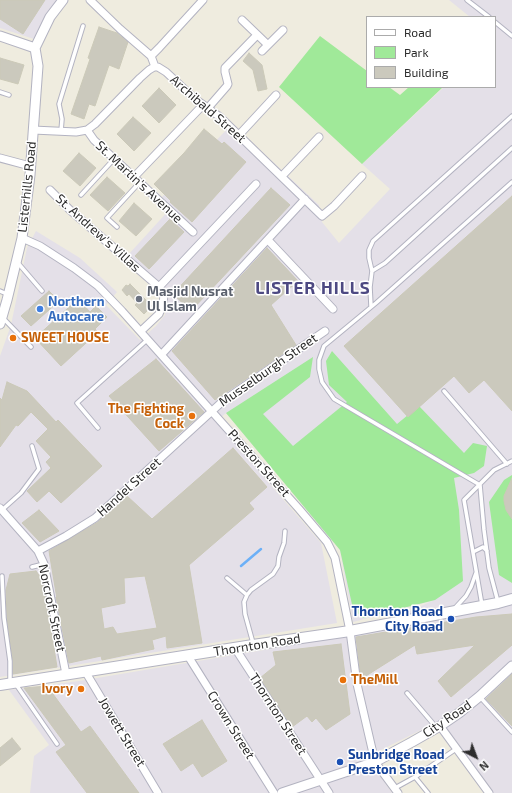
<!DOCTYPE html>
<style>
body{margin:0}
#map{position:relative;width:512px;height:793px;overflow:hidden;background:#efecdf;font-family:"Exo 2",sans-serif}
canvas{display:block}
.legend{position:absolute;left:366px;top:16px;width:130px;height:72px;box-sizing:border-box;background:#fff;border:1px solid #ababab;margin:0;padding:5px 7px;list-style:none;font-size:12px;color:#2d2d2d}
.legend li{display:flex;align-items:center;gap:8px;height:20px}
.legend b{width:20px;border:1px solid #ababab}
.north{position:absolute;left:456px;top:737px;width:40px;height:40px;-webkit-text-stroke:3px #fff;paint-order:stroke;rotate:138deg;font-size:11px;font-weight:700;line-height:16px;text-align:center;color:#2d2d2d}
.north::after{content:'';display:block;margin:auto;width:14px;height:18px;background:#2d2d2d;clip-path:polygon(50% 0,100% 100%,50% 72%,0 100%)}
</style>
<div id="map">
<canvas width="512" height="793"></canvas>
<ul class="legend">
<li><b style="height:5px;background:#fff"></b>Road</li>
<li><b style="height:11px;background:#a0e999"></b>Park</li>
<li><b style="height:11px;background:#cbc9bd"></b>Building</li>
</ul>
<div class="north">N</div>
</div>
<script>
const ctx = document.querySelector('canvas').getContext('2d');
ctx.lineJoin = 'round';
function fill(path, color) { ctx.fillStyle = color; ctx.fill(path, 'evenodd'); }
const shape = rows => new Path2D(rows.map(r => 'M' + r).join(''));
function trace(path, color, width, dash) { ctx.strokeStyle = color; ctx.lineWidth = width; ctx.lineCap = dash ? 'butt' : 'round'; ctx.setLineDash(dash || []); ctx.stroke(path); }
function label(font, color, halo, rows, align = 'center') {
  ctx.font = font + ' "Exo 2",sans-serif'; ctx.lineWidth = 3; ctx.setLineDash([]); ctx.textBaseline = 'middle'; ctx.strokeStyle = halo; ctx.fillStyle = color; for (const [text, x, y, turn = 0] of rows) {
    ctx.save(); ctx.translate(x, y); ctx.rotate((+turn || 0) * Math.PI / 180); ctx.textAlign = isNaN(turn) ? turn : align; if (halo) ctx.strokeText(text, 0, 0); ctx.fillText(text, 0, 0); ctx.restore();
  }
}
fill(shape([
 [0,0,57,0,34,39,0,28],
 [449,0,512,0,512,793,485,793,433,724,367,757,392,793,30,793,34,756,49,745,9,690,79,681,359,634,432,601,353,622,340,550,226,413,216,422,321,543,337,623,0,677,0,356,11,325,27,248,36,231,80,258,117,292,106,305,140,340,156,326,165,315,169,295,166,289,128,255,170,209,162,197,232,124,319,205,322,222,339,243,390,189,362,164,444,87,495,87,495,17,470,17]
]), '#e4e0e8');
fill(shape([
 [320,36,367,71,367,87,389,87,400,95,409,87,443,87,362,164,279,87],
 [332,351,397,424,419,406,464,453,473,443,487,446,484,466,474,473,454,478,459,510,463,581,435,600,363,618,353,609,340,550,226,413,313,357,310,377,263,414,293,446,347,402,329,385,326,361],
 [512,475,512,583,499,575,489,502,504,480]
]), '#a0e999');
trace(shape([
 [241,566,261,549]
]), '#6cb0f7', 2.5);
const building = shape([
 [0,0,45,0,23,34,0,19,0,0],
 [99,27,117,33,128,42,119,69,109,65,95,106,89,104,84,119,71,114,90,59,88,58,99,27],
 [249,53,262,65,267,89,258,91,253,70,243,61,249,53],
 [0,58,24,65,18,84,0,79,0,58],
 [159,88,176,105,159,123,142,106,159,88],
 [133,117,151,133,134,151,117,134,133,117],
 [204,129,222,144,224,142,246,162,192,222,170,202,171,201,154,184,184,153,204,129],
 [79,153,96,168,80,186,63,171,79,153],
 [107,177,125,193,108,211,90,195,107,177],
 [271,188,290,205,191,311,173,294,271,188],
 [512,196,512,411,484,380,469,393,454,376,408,417,344,346,512,196],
 [134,203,152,219,136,236,119,221,134,203],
 [170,219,184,232,149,269,135,256,170,219],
 [267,248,298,281,271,305,296,345,215,400,172,351,267,248],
 [130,284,152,306,144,314,135,305,137,303,129,294,127,296,122,290,126,285,128,286,130,284],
 [49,291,59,301,31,326,21,316,49,291],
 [78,299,90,312,96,306,107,317,95,329,98,332,61,366,35,338,78,299],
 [156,359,204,412,159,451,109,396,156,359],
 [7,382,27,391,56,422,58,420,102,466,61,503,49,491,37,502,27,491,51,468,46,462,51,457,36,441,48,429,31,412,18,426,16,425,0,447,0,398,2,400,7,382],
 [233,448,267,487,249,503,254,509,189,565,202,643,167,648,166,636,152,640,154,649,102,660,101,656,69,663,56,597,57,599,49,551,98,522,127,496,152,519,233,448],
 [145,576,157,628,117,634,113,627,104,629,101,608,125,603,124,578,145,576],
 [512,478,512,519,506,510,504,501,504,496,512,478],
 [39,510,59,531,40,542,22,523,39,510],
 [36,571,42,579,51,624,50,624,57,667,13,674,13,661,7,618,6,590,10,574,36,571],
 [512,614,512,645,451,697,438,681,475,645,417,654,415,645,361,679,356,637,476,617,512,614],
 [341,644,350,714,326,730,316,718,312,722,307,716,292,727,260,678,276,665,273,652,341,644],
 [512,674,512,726,486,699,512,674],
 [47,686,81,732,90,726,139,793,87,793,56,752,66,745,24,688,47,686],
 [202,720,227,761,202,777,193,763,181,771,163,744,202,720],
 [12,738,21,749,0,766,0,748,12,738]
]);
fill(building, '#cbc9bd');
trace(building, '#cbc9b8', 1);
const service = shape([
 [467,0,489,17],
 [495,22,512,36],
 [0,92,9,95],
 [61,131,62,119,59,104,83,26],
 [81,195,114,159],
 [117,227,107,218,140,182],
 [18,263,42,291],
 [372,271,385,263,512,148],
 [0,291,7,294],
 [371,306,370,287,372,271,369,258,369,250,373,241,512,116],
 [2,317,31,347],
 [444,391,507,464],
 [98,428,77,403,147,340],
 [480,485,334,399,322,382,319,369,319,360,324,346,376,303,512,182],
 [480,485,484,530,489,568,498,602],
 [2,510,21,493,39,469,32,446],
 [473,552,483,547,487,551],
 [32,567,44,564],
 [2,576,4,618,10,661,10,683],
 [227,578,247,595],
 [482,605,464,500,494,470,512,461],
 [455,608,466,596,471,587,476,573],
 [253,643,245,614,244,602,247,595,251,590,273,574,278,566,279,557,284,543,285,531],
 [15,683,57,744],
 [407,693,436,727],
 [480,697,512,732],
 [415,777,428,793],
 [395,788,415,777,456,749]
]);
const minor = shape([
 [90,0,120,29,151,56,154,64,154,67],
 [242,20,268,45],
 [262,51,283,30],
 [151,56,159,48,203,0],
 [154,67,158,67,166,72,195,99,220,117,322,216,334,206,362,176],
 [207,109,227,86,228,84,225,72,225,68,257,35],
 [33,130,76,132,87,130,95,124,140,78,149,70,154,67],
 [87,130,94,140,193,232],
 [239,135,276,95],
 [0,158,30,166],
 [282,176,319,137],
 [134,177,203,105],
 [50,190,70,210,159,287,164,295,163,304,159,314,141,331],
 [22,238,40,246,74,268,98,286,122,311,299,509,327,542,335,558,350,631,357,684,375,762,398,793],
 [268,240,333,309],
 [159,287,256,184],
 [162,354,305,199],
 [0,508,38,551,44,564,66,674],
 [38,551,66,536,95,518,223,401,325,331],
 [235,648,329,793],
 [188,656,274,793],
 [85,671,158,793],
 [440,726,489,793]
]);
const tertiary = shape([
 [0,36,35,48],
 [35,48,50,17,63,0],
 [0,324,7,300,22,238,30,175,38,66,35,48],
 [282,793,375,762,412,742,440,726,459,713,480,696,512,666]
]);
const secondary = shape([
 [0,685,253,645,350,631,498,603,512,599]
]);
trace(service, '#b3b3c1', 5.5);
trace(minor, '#b3b3c1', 9);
trace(tertiary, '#b3b3c1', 11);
trace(secondary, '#b3b3c1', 12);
trace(service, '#fff', 3.5);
trace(minor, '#fff', 7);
trace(tertiary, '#fff', 9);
trace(secondary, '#fff', 10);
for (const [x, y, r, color] of [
 [139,299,4,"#6b7280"],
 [40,309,4,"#3f7fe0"],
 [13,338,4,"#e8710a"],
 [192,416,4,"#e8710a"],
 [451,619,4,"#1a4fb4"],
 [343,680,4,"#e8710a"],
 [81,689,4,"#e8710a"],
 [340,762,4,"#1a4fb4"]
]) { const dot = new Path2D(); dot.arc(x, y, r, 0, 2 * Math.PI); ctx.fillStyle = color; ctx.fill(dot); trace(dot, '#fff', 1.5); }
label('13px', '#2d2d2d', '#fff', [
 ["Archibald Street",208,109,41],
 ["St. Martin's Avenue",139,182,43],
 ["Listerhills Road",27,187,-84],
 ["St. Andrew's Villas",98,233,42],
 ["Musselburgh Street",268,370,-35],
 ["Preston Street",259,463,48],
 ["Handel Street",129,487,-42],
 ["Norcroft Street",52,608,78],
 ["Thornton Road",257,645,-9],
 ["Thornton Street",278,714,57],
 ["City Road",447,719,-34],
 ["Crown Street",231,725,58],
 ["Jowett Street",122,732,59]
]);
label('bold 13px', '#5b616d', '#fff', [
 ["Masjid Nusrat",147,292],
 ["Ul Islam",147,307]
], 'left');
label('bold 13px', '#366cbe', '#fff', [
 ["Northern",48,302],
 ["Autocare",48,317]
], 'left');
label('bold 13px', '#c56008', '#fff', [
 ["SWEET HOUSE",21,338],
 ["The Fighting",184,409,"right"],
 ["Cock",184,424,"right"],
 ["TheMill",351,680],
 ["Ivory",73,689,"right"]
], 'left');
label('bold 13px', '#164399', '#fff', [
 ["Thornton Road",443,612],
 ["City Road",443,627],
 ["Sunbridge Road",348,755,"left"],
 ["Preston Street",348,770,"left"]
], 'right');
ctx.letterSpacing = '1px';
label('bold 17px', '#4d4982', '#fff', [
 ["LISTER HILLS",313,288]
]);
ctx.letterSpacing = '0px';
</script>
